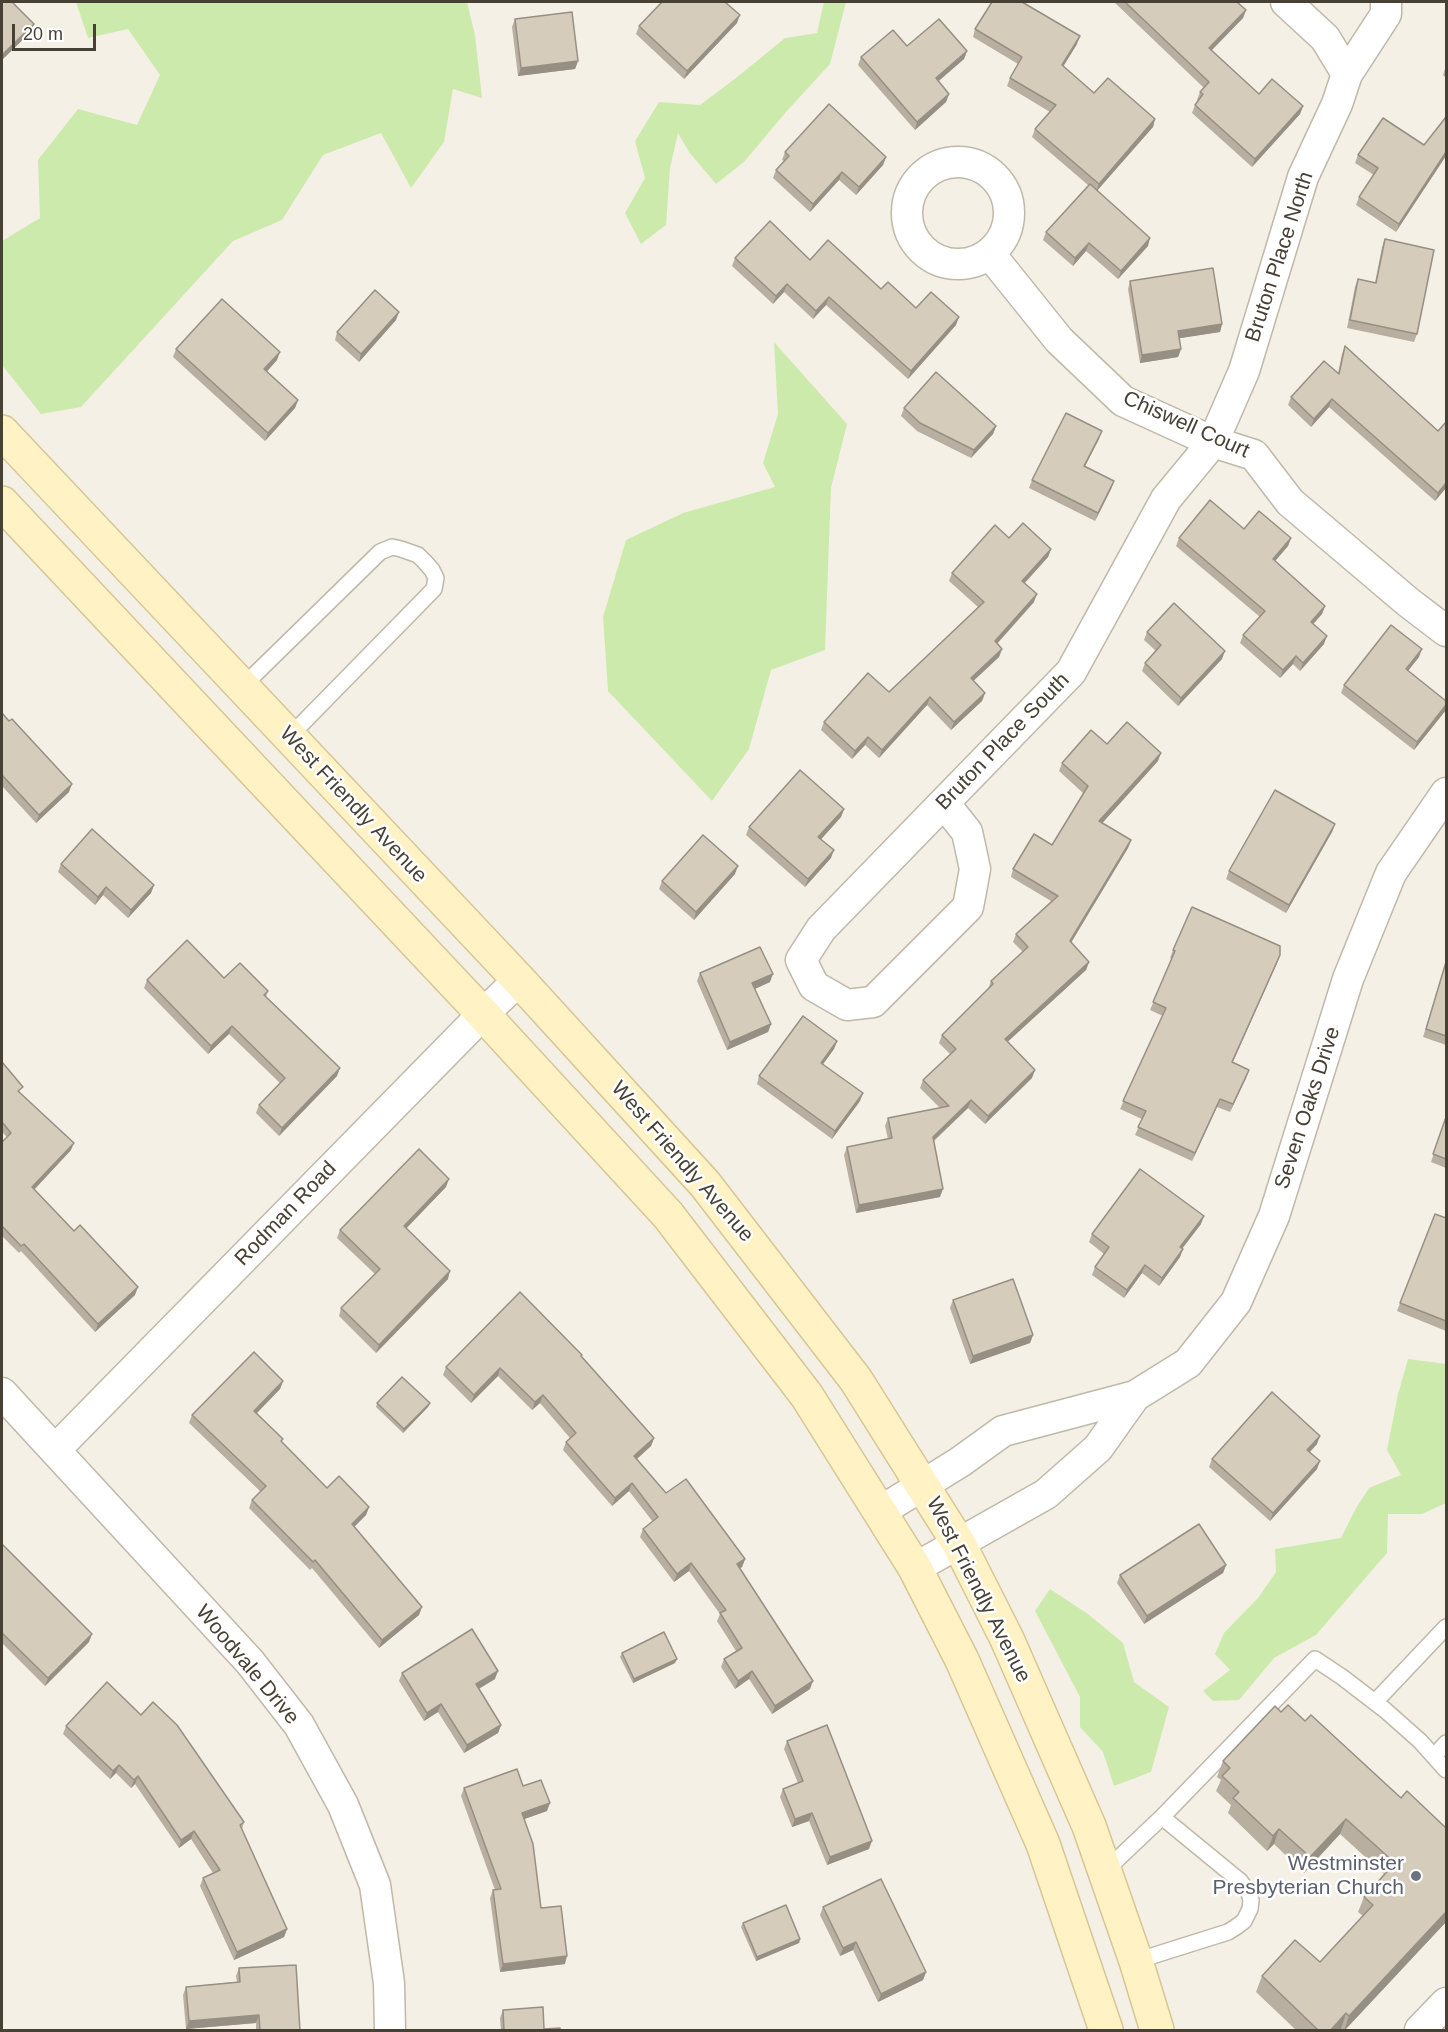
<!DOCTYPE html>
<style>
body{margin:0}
#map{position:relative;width:1448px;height:2032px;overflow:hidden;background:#f4f0e6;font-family:Arial,sans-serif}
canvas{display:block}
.frame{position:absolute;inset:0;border:3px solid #474135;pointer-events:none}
.scale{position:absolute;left:12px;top:24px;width:84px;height:27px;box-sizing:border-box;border:3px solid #474135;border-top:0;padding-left:8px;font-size:18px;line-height:21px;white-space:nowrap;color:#474135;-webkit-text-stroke:4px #fff;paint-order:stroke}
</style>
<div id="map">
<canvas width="1448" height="2032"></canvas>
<div class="frame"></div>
<div class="scale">20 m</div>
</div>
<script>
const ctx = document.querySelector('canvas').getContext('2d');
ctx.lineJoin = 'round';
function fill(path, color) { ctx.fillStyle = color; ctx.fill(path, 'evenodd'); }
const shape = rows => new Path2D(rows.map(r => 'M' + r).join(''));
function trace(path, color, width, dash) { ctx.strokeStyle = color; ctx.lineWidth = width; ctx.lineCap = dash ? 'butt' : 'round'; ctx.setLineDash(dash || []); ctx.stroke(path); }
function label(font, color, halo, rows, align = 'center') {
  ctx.font = font + ' Arial,sans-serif'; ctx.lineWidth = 5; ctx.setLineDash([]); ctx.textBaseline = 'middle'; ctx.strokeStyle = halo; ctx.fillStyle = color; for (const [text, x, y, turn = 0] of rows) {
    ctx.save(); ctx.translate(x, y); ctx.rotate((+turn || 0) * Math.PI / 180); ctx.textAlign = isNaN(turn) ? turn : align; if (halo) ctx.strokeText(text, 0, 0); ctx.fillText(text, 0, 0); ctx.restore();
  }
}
fill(shape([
 [76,2,467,2,475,35,482,98,453,89,444,142,411,188,381,133,323,155,282,220,233,241,81,407,41,414,2,365,2,241,40,218,38,160,78,109,137,125,160,75,128,29,88,38],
 [824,2,846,2,830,64,786,112,744,162,716,184,689,152,678,133,670,168,666,225,641,244,625,213,645,178,635,141,659,102,700,105,736,78,785,38,817,33],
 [774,342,847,424,831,488,825,650,771,670,749,749,712,801,608,691,603,617,626,540,683,513,775,487,763,463,778,414],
 [1408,1359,1446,1364,1446,1503,1422,1514,1388,1514,1387,1553,1316,1635,1274,1658,1239,1700,1213,1701,1203,1691,1230,1670,1215,1654,1224,1633,1258,1598,1276,1572,1275,1549,1341,1538,1356,1508,1369,1488,1401,1475,1387,1450,1398,1394],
 [1050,1589,1088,1614,1123,1643,1134,1682,1169,1707,1151,1772,1114,1786,1103,1752,1080,1727,1080,1697,1035,1611]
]), '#cdeaad');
const lane = shape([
 [242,687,380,552,392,547,401,549,418,555,425,562,432,570,436,578,434,589,289,737],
 [1375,1702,1446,1627],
 [1434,1756,1446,1743],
 [1162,1817,1315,1659,1342,1677,1385,1710,1420,1741,1446,1770],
 [1105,1871,1162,1817,1240,1881,1249,1893,1251,1900,1250,1909,1244,1921,1236,1927,1228,1932,1136,1961]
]);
const street = shape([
 [1286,2,1325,38,1347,74],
 '907 213a51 51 0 1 1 102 0a51 51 0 1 1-102 0Z',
 [990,254,1059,340,1123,401,1213,442,1254,455,1290,502,1408,602,1446,631],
 [944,803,967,832,975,869,968,907,873,1002,847,1005,814,986,801,960,821,929,1071,672,1166,499,1213,442,1244,371,1303,177,1337,104,1347,74,1386,14,1386,2],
 [2,1393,250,1662,299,1725,343,1805,375,1885,389,1983,390,2030],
 [55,1450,483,1014,519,980],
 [881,1511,960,1462,1003,1431,1135,1396,1188,1363,1236,1302,1274,1216,1348,979,1391,873,1446,793],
 [915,1568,1046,1494,1098,1448,1135,1396],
 [1420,2030,1446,2003]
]);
const secondary = shape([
 [2,432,519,980,705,1184,856,1380,959,1544,1007,1639,1089,1826,1136,1961,1157,2030],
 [2,503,483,1014,668,1215,807,1396,915,1568,962,1660,1043,1844,1106,2030]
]);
trace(lane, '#c0b8a8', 18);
trace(street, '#c0b8a8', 33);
trace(secondary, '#d6c694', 36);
trace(lane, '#fff', 15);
trace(street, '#fff', 30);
trace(secondary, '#fff3c5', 33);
fill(shape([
 [1114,2,1237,2,1246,10,1243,18,1211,51,1259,94,1303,106,1300,114,1252,167,1192,113,1195,105,1198,101,1197,100,1200,92,1204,88],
 [515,19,578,61,575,69,518,76,512,27],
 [737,23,684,79,636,34,639,26],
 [975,29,1077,44,1063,67,1094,93,1155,119,1153,127,1097,190,1148,246,1118,279,1086,251,1073,266,1043,240,1046,232,1088,185,1032,137,1035,129,1050,112,1007,86,1010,78,1018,64,973,37],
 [907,46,967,51,964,59,938,81,949,94,946,102,915,130,858,65,861,57],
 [1446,66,1446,78,1443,75],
 [1446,117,1396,232,1356,205,1359,197,1374,175,1355,163,1358,155,1424,145],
 [785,152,886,157,883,165,856,195,839,180,810,212,773,178,776,170,784,161,782,160],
 [1385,239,1417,334,1414,342,1347,328,1355,287,1358,279,1375,283,1382,247],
 [735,258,810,260,881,289,916,308,956,325,908,379,826,305,813,319,784,292,773,304,732,266],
 [1130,281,1222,324,1220,332,1179,338,1181,349,1178,357,1140,363,1128,289],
 [396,320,359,362,335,340,337,332],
 [1345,346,1446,488,1435,501,1329,407,1311,427,1288,405,1291,397,1338,373,1342,354],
 [176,349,277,360,267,371,298,400,295,408,265,441,173,357],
 [904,408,996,426,993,434,971,458,917,431,901,416],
 [1099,439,1085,466,1114,481,1111,489,1095,521,1029,488,1032,480],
 [1244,529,1291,538,1288,546,1275,561,1325,606,1322,614,1313,624,1324,644,1300,671,1293,664,1280,678,1240,643,1243,635,1260,617,1176,546,1179,538],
 [1009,538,1051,549,1048,557,1025,583,1034,602,997,644,1002,649,999,657,973,681,985,693,982,701,951,730,927,705,879,758,865,745,852,759,821,730,824,722,889,692,978,607,949,581,952,573],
 [1147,632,1222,659,1178,706,1142,671,1145,663,1156,651,1144,640],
 [1419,657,1408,671,1446,710,1414,750,1341,693,1344,685],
 [2,713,69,792,36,823,2,786],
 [1107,744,1158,761,1102,823,1131,840,1128,848,1071,943,1089,962,1086,970,1007,1042,1032,1078,985,1124,968,1108,934,1141,940,1197,856,1213,844,1155,847,1147,888,1139,885,1126,888,1118,940,1108,920,1088,923,1080,950,1054,939,1043,942,1035,988,989,991,981,1023,952,1013,942,1016,934,1051,901,1011,877,1013,869,1052,845,1083,793,1059,771,1062,763],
 [844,809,841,817,821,839,831,858,805,887,746,835,749,827],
 [1335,824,1332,832,1286,913,1226,879,1229,871],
 [61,864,154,885,151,893,128,918,103,895,95,905,58,872],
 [735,874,694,920,659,889,662,881],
 [1173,950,1277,963,1233,1062,1249,1070,1246,1078,1230,1112,1217,1107,1192,1161,1135,1135,1142,1119,1120,1109,1163,1016,1150,1010,1172,959,1170,958],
 [1446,961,1446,1045,1423,1037],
 [700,973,770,982,755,989,771,1024,768,1032,727,1050,697,981],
 [224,978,268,991,266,997,337,1076,279,1136,256,1113,259,1105,280,1083,229,1034,208,1054,144,988,147,980],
 [837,1041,834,1049,823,1064,860,1101,832,1139,757,1084,759,1076],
 [2,1062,21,1094,71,1150,34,1190,135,1295,95,1332,21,1251,19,1253,2,1236,2,1142,7,1137,2,1132],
 [1446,1116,1446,1168,1431,1162],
 [446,1187,406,1228,448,1279,376,1353,339,1316,341,1308,375,1274,337,1238,340,1230],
 [1435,1214,1446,1218,1446,1331,1397,1311],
 [1201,1224,1182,1249,1180,1257,1159,1286,1142,1273,1124,1298,1092,1275,1095,1267,1104,1254,1089,1242,1092,1234],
 [953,1300,1033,1335,1030,1343,970,1364,950,1308],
 [582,1355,582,1357,654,1438,651,1446,637,1459,666,1493,745,1559,742,1567,740,1568,810,1689,772,1714,749,1679,735,1689,721,1667,724,1659,736,1651,717,1621,720,1614,689,1571,674,1582,640,1537,643,1529,653,1522,629,1491,612,1506,563,1450,566,1442,570,1438,540,1403,532,1410,498,1376,471,1403,443,1375,446,1367],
 [283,1381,280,1389,257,1413,282,1442,327,1488,369,1507,366,1515,354,1527,419,1615,379,1648,312,1568,310,1570,249,1508,252,1500,261,1492,189,1423,192,1415],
 [377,1403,430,1403,428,1407,403,1433,376,1407],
 [1317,1444,1310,1452,1317,1469,1270,1521,1209,1467,1212,1459],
 [2,1546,89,1642,45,1686,2,1643],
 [1226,1565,1223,1573,1144,1624,1117,1583,1120,1575],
 [622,1653,675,1663,633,1683,620,1657],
 [402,1673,495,1679,479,1689,501,1725,498,1733,464,1753,438,1712,424,1721,399,1681],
 [1275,1706,1446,1922,1344,2031,1343,2031,1341,2029,1339,2031,1297,2031,1256,1992,1262,1976,1320,1962,1363,1916,1358,1912,1364,1897,1384,1874,1340,1834,1304,1873,1274,1844,1267,1851,1228,1813,1231,1805,1216,1791,1221,1780,1217,1777,1223,1761],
 [66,1726,244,1822,242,1829,287,1929,284,1937,234,1960,200,1886,203,1878,213,1873,191,1839,179,1848,135,1784,131,1788,116,1773,110,1779,63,1734],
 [787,1741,869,1849,827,1865,809,1821,792,1827,780,1797,783,1789,798,1783,784,1749],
 [523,1786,547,1811,524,1819,541,1908,565,1964,500,1972,490,1898,493,1890,495,1890,461,1796,464,1788],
 [823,1907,926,1972,923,1980,878,2002,853,1950,840,1956,820,1915],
 [743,1923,800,1939,799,1943,756,1961,741,1927],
 [239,1968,300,2031,256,2031,256,2023,186,2029,183,1995,186,1987,237,1982,236,1976],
 [503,2010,544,2029,560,2031,501,2031,500,2018]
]), '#b8afa1');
fill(shape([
 [1246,10,1243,18,1206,56,1209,48],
 [740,15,737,23,684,79,687,71],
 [34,24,31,32,2,60,2,55],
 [1080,36,1077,44,1059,73,1062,65],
 [967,51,964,59,933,86,936,78],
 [578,61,575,69,518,76,521,68],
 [949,94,946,102,915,130,917,122],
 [1303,106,1300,114,1252,167,1255,159],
 [1155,119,1153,127,1096,192,1099,184],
 [1446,152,1446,156,1396,232,1399,224],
 [886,157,883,165,856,195,859,187],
 [842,172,839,180,810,212,813,204],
 [1150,238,1148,246,1118,279,1121,271],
 [1089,243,1086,251,1073,266,1075,258],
 [787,284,784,292,773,304,776,296],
 [829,297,826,305,813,319,816,311],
 [399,312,396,320,359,362,361,354],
 [959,317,956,325,908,379,911,371],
 [1222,324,1220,332,1175,339,1178,331],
 [1181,349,1178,357,1140,363,1142,355],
 [280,352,277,360,262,377,264,369],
 [1332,399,1329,407,1311,427,1314,419],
 [298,400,295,408,265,441,268,433],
 [996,426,993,434,971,458,974,450],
 [1102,431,1099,439,1081,474,1084,466],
 [1114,481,1111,489,1095,521,1098,513],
 [1446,483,1446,488,1435,501,1438,493],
 [1291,538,1288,546,1270,567,1273,559],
 [1051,549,1048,557,1019,589,1022,581],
 [1037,594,1034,602,992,649,995,641],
 [1325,606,1322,614,1308,630,1311,622],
 [1327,636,1324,644,1300,671,1303,663],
 [1002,649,999,657,968,686,971,678],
 [1422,649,1419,657,1403,677,1406,669],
 [1225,651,1222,659,1178,706,1181,698],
 [1296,656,1293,664,1280,678,1283,670],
 [985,693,982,701,951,730,954,722],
 [930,697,927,705,879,758,882,750],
 [1446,705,1446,710,1414,750,1417,742],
 [868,737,865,745,852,759,855,751],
 [1161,753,1158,761,1097,829,1099,821],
 [72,784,69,792,36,823,39,815],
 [844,809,841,817,816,845,818,837],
 [1335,824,1332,832,1286,913,1289,905],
 [1131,840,1128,848,1067,949,1070,941],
 [834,850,831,858,805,887,808,879],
 [738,866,735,874,694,920,696,912],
 [154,885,151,893,128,918,131,910],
 [106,887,103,895,95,905,98,897],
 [1280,955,1277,963,1229,1070,1232,1062],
 [1089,962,1086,970,1002,1047,1005,1039],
 [773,974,770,982,750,991,752,983],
 [771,1024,768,1032,727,1050,730,1042],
 [232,1026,229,1034,208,1054,211,1046],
 [837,1041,834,1049,818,1071,821,1063],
 [340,1068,337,1076,279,1136,282,1128],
 [1035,1070,1032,1078,985,1124,988,1116],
 [1249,1070,1246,1078,1230,1112,1233,1104],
 [863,1093,860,1101,832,1139,835,1131],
 [1220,1099,1217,1107,1192,1161,1195,1153],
 [971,1100,968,1108,930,1144,933,1137],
 [74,1143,71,1150,29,1195,32,1187],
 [449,1179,446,1187,401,1234,404,1226],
 [943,1189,940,1197,856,1213,859,1205],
 [1204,1216,1201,1224,1177,1255,1180,1247],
 [1183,1249,1180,1257,1159,1286,1162,1278],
 [1145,1265,1142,1273,1124,1298,1127,1290],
 [450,1271,448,1279,376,1353,379,1345],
 [138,1287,135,1295,95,1332,98,1324],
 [1033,1335,1030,1343,970,1364,973,1356],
 [500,1368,498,1376,471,1403,474,1395],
 [283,1381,280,1389,251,1419,254,1411],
 [543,1395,540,1403,532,1410,535,1402],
 [430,1403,428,1407,403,1433,404,1429],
 [1320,1436,1317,1444,1304,1458,1307,1450],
 [654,1438,651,1446,631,1464,634,1456],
 [1320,1461,1317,1469,1270,1521,1273,1513],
 [632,1483,629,1491,612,1506,615,1498],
 [369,1507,366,1515,349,1532,352,1524],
 [745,1559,742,1567,734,1572,737,1564],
 [691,1563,689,1571,674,1582,677,1574],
 [1226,1565,1223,1573,1144,1624,1147,1616],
 [422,1607,419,1615,379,1648,382,1640],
 [92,1634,89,1642,45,1686,48,1678],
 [677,1659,675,1663,633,1683,634,1679],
 [498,1671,495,1679,473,1692,476,1684],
 [752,1671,749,1679,735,1689,738,1681],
 [813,1681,810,1689,772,1714,775,1706],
 [441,1704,438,1712,424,1721,427,1713],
 [501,1725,498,1733,464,1753,467,1745],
 [119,1765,116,1773,110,1779,113,1771],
 [138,1776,135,1784,131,1788,134,1780],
 [550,1803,547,1811,519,1821,522,1813],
 [812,1813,809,1821,792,1827,795,1819],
 [1346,1819,1340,1834,1304,1873,1310,1857],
 [1279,1829,1274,1844,1267,1851,1273,1836],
 [194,1831,191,1839,179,1848,181,1840],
 [872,1841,869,1849,827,1865,830,1857],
 [1446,1912,1446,1922,1344,2031,1349,2016],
 [287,1929,284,1937,234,1960,237,1952],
 [800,1939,799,1943,756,1961,757,1957],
 [856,1942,853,1950,840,1956,843,1948],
 [567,1956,565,1964,500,1972,503,1964],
 [926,1972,923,1980,878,2002,881,1994],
 [1346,2013,1341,2029,1339,2031,1330,2031],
 [259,2015,256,2023,186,2029,189,2021]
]), '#968f83');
const building = shape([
 [2,2,12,2,34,24,2,55,2,2],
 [662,2,725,2,740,15,687,71,639,26,662,2],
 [992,2,1022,2,1080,36,1062,65,1094,93,1108,78,1155,119,1099,184,1035,129,1056,105,1010,78,1022,57,975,29,992,2],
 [1125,2,1237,2,1246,10,1209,48,1259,94,1272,79,1303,106,1255,159,1195,105,1203,94,1200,92,1209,82,1125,2],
 [572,12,578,61,521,68,515,19,572,12],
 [939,19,967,51,936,78,949,94,917,122,861,57,893,30,907,46,939,19],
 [829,104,886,157,859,187,842,172,813,204,776,170,789,156,785,152,829,104],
 [1446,117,1446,152,1399,224,1359,197,1378,168,1358,155,1383,118,1424,145,1446,117],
 [1090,184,1150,238,1121,271,1089,243,1075,258,1046,232,1090,184],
 [770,221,810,260,828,240,881,289,888,282,916,308,931,292,959,317,911,371,829,297,816,311,787,284,776,296,735,258,770,221],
 [1385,239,1434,250,1417,334,1350,320,1358,279,1376,283,1385,239],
 [1213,268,1222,324,1178,331,1181,349,1142,355,1130,281,1213,268],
 [375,290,399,312,361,354,337,332,375,290],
 [222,299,280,352,264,369,298,400,268,433,176,349,222,299],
 [1345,346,1438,431,1446,422,1446,483,1438,493,1332,399,1314,419,1291,397,1324,361,1339,374,1345,346],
 [936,372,996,426,974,450,920,423,904,408,936,372],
 [1066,413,1102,431,1084,466,1114,481,1098,513,1032,480,1066,413],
 [1210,500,1244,529,1259,511,1291,538,1273,559,1325,606,1311,622,1327,636,1303,663,1296,656,1283,670,1243,635,1265,611,1179,538,1210,500],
 [1023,523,1051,549,1022,581,1037,594,995,641,1002,649,971,678,985,693,954,722,930,697,882,750,868,737,855,751,824,722,868,673,889,692,984,602,952,573,995,525,1009,538,1023,523],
 [1174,603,1225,651,1181,698,1145,663,1161,645,1147,632,1174,603],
 [1391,625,1422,649,1406,669,1446,701,1446,705,1417,742,1344,685,1391,625],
 [2,713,9,721,12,719,72,784,39,815,2,775,2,713],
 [1127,722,1161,753,1099,821,1131,840,1070,941,1089,962,1005,1039,1035,1070,988,1116,971,1100,933,1137,943,1189,859,1205,847,1147,892,1138,888,1118,949,1106,923,1080,956,1049,942,1035,993,984,991,981,1028,947,1016,934,1058,896,1013,869,1034,834,1052,845,1088,786,1062,763,1091,730,1107,744,1127,722],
 [800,770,844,809,818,837,834,850,808,879,749,827,800,770],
 [1275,790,1335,824,1289,905,1229,871,1275,790],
 [92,829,154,885,131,910,106,887,98,897,61,864,92,829],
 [703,835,738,866,696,912,662,881,703,835],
 [1192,907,1280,946,1280,955,1232,1062,1249,1070,1233,1104,1220,1099,1195,1153,1138,1127,1146,1111,1123,1101,1166,1008,1153,1002,1175,951,1173,950,1192,907],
 [187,940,224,978,240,963,268,991,264,995,340,1068,282,1128,259,1105,285,1078,232,1026,211,1046,147,980,187,940],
 [760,947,773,974,752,983,771,1024,730,1042,700,973,760,947],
 [1446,962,1446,1036,1426,1029,1446,962],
 [803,1016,837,1041,821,1063,863,1093,835,1131,759,1076,803,1016],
 [2,1062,23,1087,18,1091,74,1143,32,1187,74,1231,80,1225,138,1287,98,1324,24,1244,21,1246,2,1226,2,1142,11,1133,2,1122,2,1062],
 [1446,1117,1446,1159,1433,1154,1446,1117],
 [419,1149,449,1179,404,1226,450,1271,379,1345,341,1308,380,1269,340,1230,419,1149],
 [1140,1169,1204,1216,1180,1247,1183,1249,1162,1278,1145,1265,1127,1290,1095,1267,1109,1247,1092,1234,1140,1169],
 [1435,1214,1446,1218,1446,1321,1400,1303,1435,1214],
 [1013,1279,1033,1335,973,1356,953,1300,1013,1279],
 [520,1292,582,1355,581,1356,654,1438,634,1456,666,1493,686,1479,745,1559,737,1564,813,1681,775,1706,752,1671,738,1681,724,1659,742,1648,720,1613,726,1610,691,1563,677,1574,643,1529,658,1517,632,1483,615,1498,566,1442,576,1433,543,1395,535,1402,500,1368,474,1395,446,1367,520,1292],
 [254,1352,283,1381,254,1411,283,1439,281,1441,327,1488,339,1476,369,1507,352,1524,422,1607,382,1640,315,1560,313,1562,252,1500,266,1486,192,1415,254,1352],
 [402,1377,430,1403,404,1429,377,1403,402,1377],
 [1272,1392,1320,1436,1307,1450,1320,1461,1273,1513,1212,1459,1272,1392],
 [1199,1524,1226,1565,1147,1616,1120,1575,1199,1524],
 [3,1545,92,1634,48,1678,2,1633,2,1546,3,1545],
 [472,1629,498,1671,476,1684,501,1725,467,1745,441,1704,427,1713,402,1673,472,1629],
 [664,1632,677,1659,634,1679,622,1653,664,1632],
 [107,1682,141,1715,153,1702,177,1725,244,1822,240,1825,287,1929,237,1952,203,1878,220,1870,194,1831,181,1840,138,1776,134,1780,119,1765,113,1771,66,1726,107,1682],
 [1288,1705,1305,1721,1311,1715,1401,1798,1407,1791,1446,1828,1446,1912,1349,2016,1346,2013,1330,2031,1319,2031,1262,1976,1295,1940,1320,1962,1373,1905,1364,1897,1395,1863,1346,1819,1310,1857,1279,1829,1273,1836,1233,1798,1239,1792,1222,1776,1230,1768,1223,1761,1275,1706,1281,1712,1288,1705],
 [827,1725,872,1841,830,1857,812,1813,795,1819,783,1789,803,1781,787,1741,827,1725],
 [517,1769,523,1786,541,1780,550,1803,522,1813,533,1844,541,1908,561,1906,567,1956,503,1964,493,1890,501,1889,464,1788,517,1769],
 [881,1879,926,1972,881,1994,856,1942,843,1948,823,1907,881,1879],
 [786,1905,800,1939,757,1957,743,1923,786,1905],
 [296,1965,300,2031,260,2031,259,2015,189,2021,186,1987,240,1982,239,1968,296,1965],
 [543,2007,544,2029,560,2028,560,2031,504,2031,503,2010,543,2007]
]);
fill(building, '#d6ccbb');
trace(building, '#968f83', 1.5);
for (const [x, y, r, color] of [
 [1416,1876,6,"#6b7280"]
]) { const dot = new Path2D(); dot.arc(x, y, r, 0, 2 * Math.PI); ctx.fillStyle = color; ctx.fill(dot); trace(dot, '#fff', 2); }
label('21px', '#474135', '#fff', [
 ["Bruton Place North",1280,257,-72],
 ["Chiswell Court",1186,425,24],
 ["Bruton Place South",1003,742,-46],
 ["West Friendly Avenue",353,805,47],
 ["Seven Oaks Drive",1308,1108,-72],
 ["West Friendly Avenue",682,1162,49],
 ["Rodman Road",286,1214,-46],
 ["West Friendly Avenue",978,1590,63],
 ["Woodvale Drive",247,1665,50]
]);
label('21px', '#5b616d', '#fff', [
 ["Westminster",1404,1864],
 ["Presbyterian Church",1404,1888]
], 'right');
</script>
